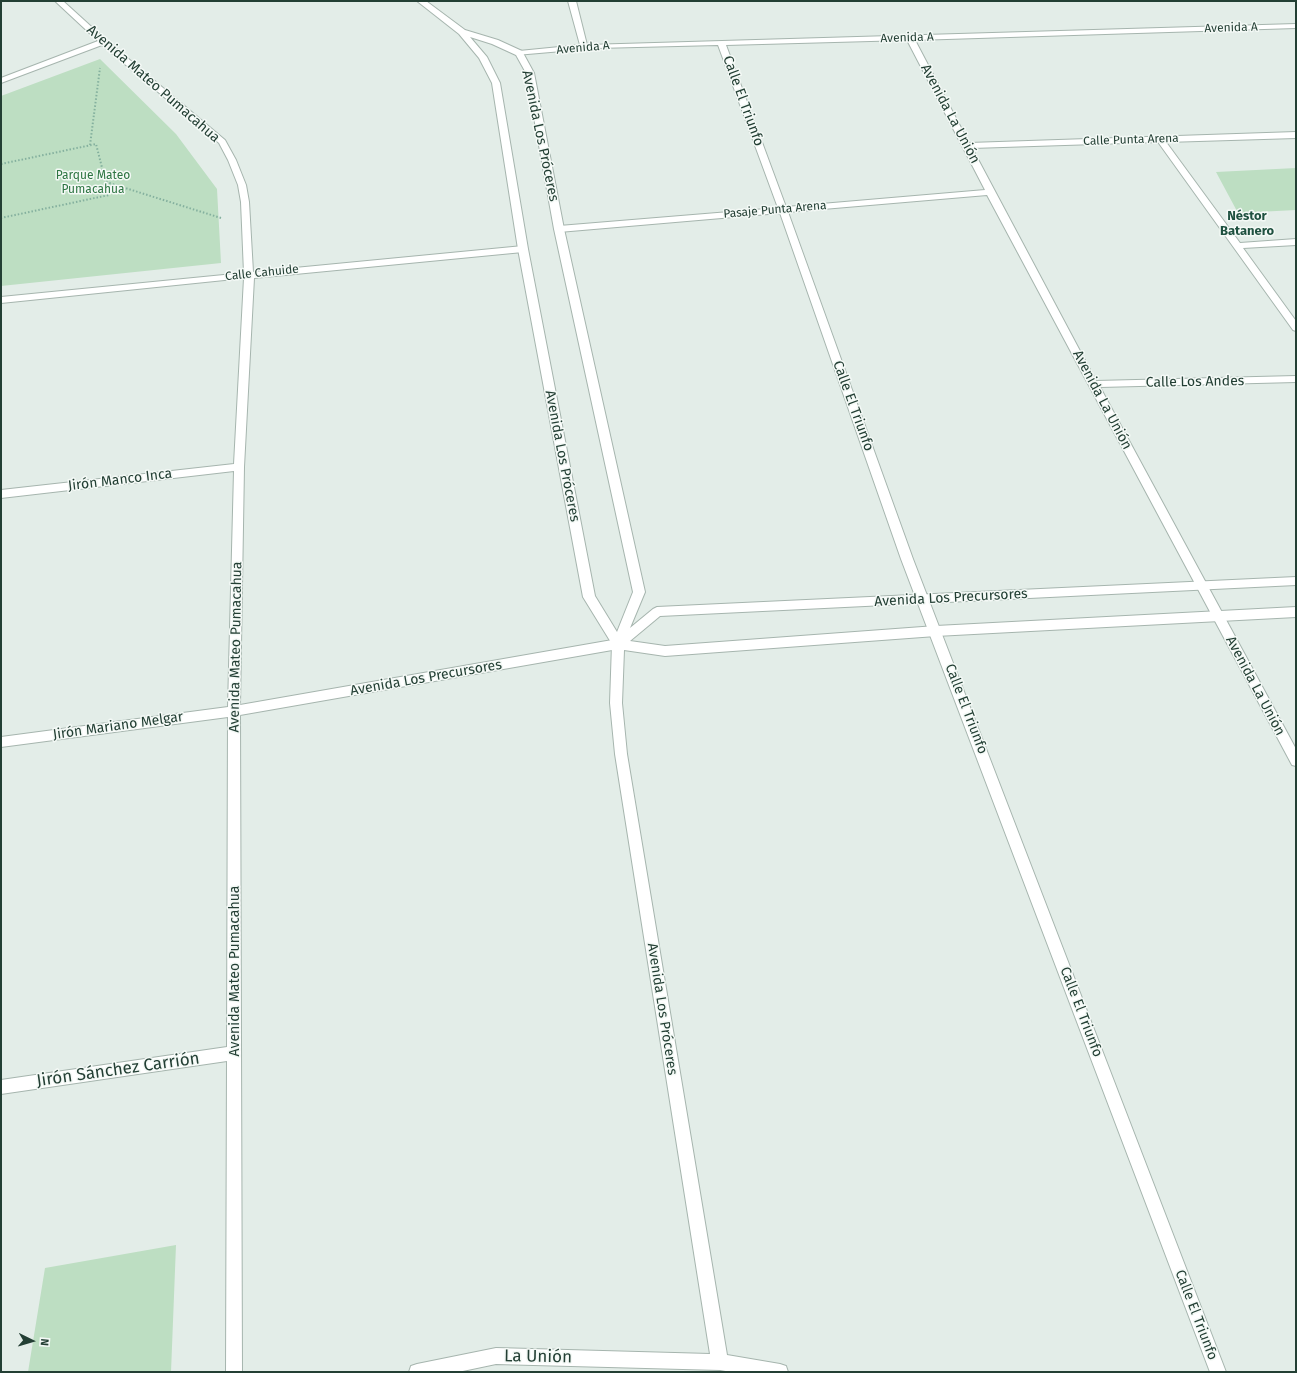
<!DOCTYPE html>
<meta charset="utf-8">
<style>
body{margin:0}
#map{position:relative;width:1297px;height:1373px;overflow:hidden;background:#e3ede8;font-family:"Fira Sans",sans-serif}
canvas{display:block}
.frame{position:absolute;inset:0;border:2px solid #233f34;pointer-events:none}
.north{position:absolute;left:12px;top:1321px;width:40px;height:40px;-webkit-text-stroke:3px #f4f9f6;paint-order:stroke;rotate:95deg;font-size:11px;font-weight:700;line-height:16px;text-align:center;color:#233f34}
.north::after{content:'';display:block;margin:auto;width:14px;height:18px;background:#233f34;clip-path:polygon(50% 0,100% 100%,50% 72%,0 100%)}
</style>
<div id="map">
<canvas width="1297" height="1373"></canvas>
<div class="frame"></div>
<div class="north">N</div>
</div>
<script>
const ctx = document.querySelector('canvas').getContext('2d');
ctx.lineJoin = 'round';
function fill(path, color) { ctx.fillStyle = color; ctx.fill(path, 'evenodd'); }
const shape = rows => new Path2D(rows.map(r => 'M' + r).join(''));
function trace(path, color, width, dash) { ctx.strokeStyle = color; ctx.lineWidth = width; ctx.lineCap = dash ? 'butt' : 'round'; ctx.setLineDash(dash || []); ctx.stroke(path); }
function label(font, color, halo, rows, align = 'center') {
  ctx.font = font + ' "Fira Sans",sans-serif'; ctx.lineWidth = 3; ctx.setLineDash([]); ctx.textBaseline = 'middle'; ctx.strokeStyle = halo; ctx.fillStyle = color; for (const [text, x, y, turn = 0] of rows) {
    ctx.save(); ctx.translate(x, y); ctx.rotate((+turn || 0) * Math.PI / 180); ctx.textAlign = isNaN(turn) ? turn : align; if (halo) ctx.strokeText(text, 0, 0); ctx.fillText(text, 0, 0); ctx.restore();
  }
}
fill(shape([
 [100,59,176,134,217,189,221,263,1,286,1,96],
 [1296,168,1296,210,1238,213,1216,172],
 [176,1245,171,1372,28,1372,45,1268]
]), '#bddec2');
const minor = shape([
 [55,1,63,1,106,40,225,140,236,160,246,185,249,202,253,272,523,246,528,249,523,252,254,278,244,467,240,705,618,639,622,641,624,644,622,647,618,649,240,715,242,1372,226,1372,227,1061,1,1094,1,1080,227,1047,228,717,1,747,1,737,228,707,234,471,1,498,1,490,234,464,244,278,1,303,1,297,244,273,241,202,238,185,228,160,219,143,102,45,1,83,1,78,98,41,55,1],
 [568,1,576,1,587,45,1296,24,1296,28,915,40,969,143,1296,132,1296,138,1166,142,1240,243,1296,239,1296,245,1243,248,1296,321,1296,331,1293,330,1158,142,972,148,1096,381,1296,376,1296,382,1100,387,1296,749,1296,766,1292,765,987,195,788,212,913,559,1226,1372,1210,1372,901,559,780,213,559,232,554,229,559,226,778,208,718,45,597,48,516,55,515,53,519,51,580,45,568,1],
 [907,40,985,190,786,207,726,45,907,40]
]);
const tertiary = shape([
 [417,1,426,1,465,30,498,40,522,51,534,73,564,229,645,592,630,628,653,609,657,607,1296,577,1296,585,660,616,630,641,665,646,936,626,1296,607,1296,617,936,636,665,656,624,650,622,703,627,754,727,1355,780,1364,786,1366,788,1372,731,1372,720,1370,496,1364,458,1372,409,1372,411,1366,417,1364,496,1348,710,1354,615,754,610,703,612,644,583,597,518,249,492,83,479,58,459,34,417,1],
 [470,37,492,44,516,55,526,73,554,229,633,592,617,632,595,596,528,249,500,83,487,57,470,37]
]);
trace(minor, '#a6b5ae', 2);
trace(tertiary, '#a6b5ae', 2);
trace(shape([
 [90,145,100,68],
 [1,164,96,144,109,195,1,218],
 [106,182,221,218]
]), '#84b09e', 2, [1.5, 2]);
fill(minor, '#fff');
fill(tertiary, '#fff');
label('12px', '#233f34', '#f4f9f6', [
 ["Avenida A",1231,28,-2],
 ["Avenida A",907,38,-2],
 ["Avenida A",583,48,-5],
 ["Calle Punta Arena",1131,140,-2],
 ["Pasaje Punta Arena",775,210,-5],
 ["Calle Cahuide",262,273,-6]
]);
label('12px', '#2d7542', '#f4f9f6', [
 ["Parque Mateo",93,176],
 ["Pumacahua",93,190]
]);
label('bold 13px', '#1f5140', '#f4f9f6', [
 ["Néstor",1247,216],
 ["Batanero",1247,231]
]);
label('14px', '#233f34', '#f4f9f6', [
 ["Avenida Mateo Pumacahua",153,84,41],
 ["Calle El Triunfo",743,101,70],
 ["Avenida La Unión",950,114,62],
 ["Avenida Los Próceres",540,136,78],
 ["Calle Los Andes",1195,382,-1],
 ["Avenida La Unión",1102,400,62],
 ["Calle El Triunfo",853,406,70],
 ["Avenida Los Próceres",562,456,79],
 ["Jirón Manco Inca",120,480,-7],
 ["Avenida Los Precursores",951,598,-3],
 ["Avenida Mateo Pumacahua",236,647,-89],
 ["Avenida Los Precursores",426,678,-10],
 ["Avenida La Unión",1255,686,62],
 ["Calle El Triunfo",966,709,69],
 ["Jirón Mariano Melgar",118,726,-8],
 ["Avenida Mateo Pumacahua",235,971,-90],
 ["Avenida Los Próceres",662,1009,81],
 ["Calle El Triunfo",1081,1012,69],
 ["Calle El Triunfo",1196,1315,69]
]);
label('17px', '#233f34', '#f4f9f6', [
 ["Jirón Sánchez Carrión",118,1070,-8],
 ["La Unión",538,1357,1]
]);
</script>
